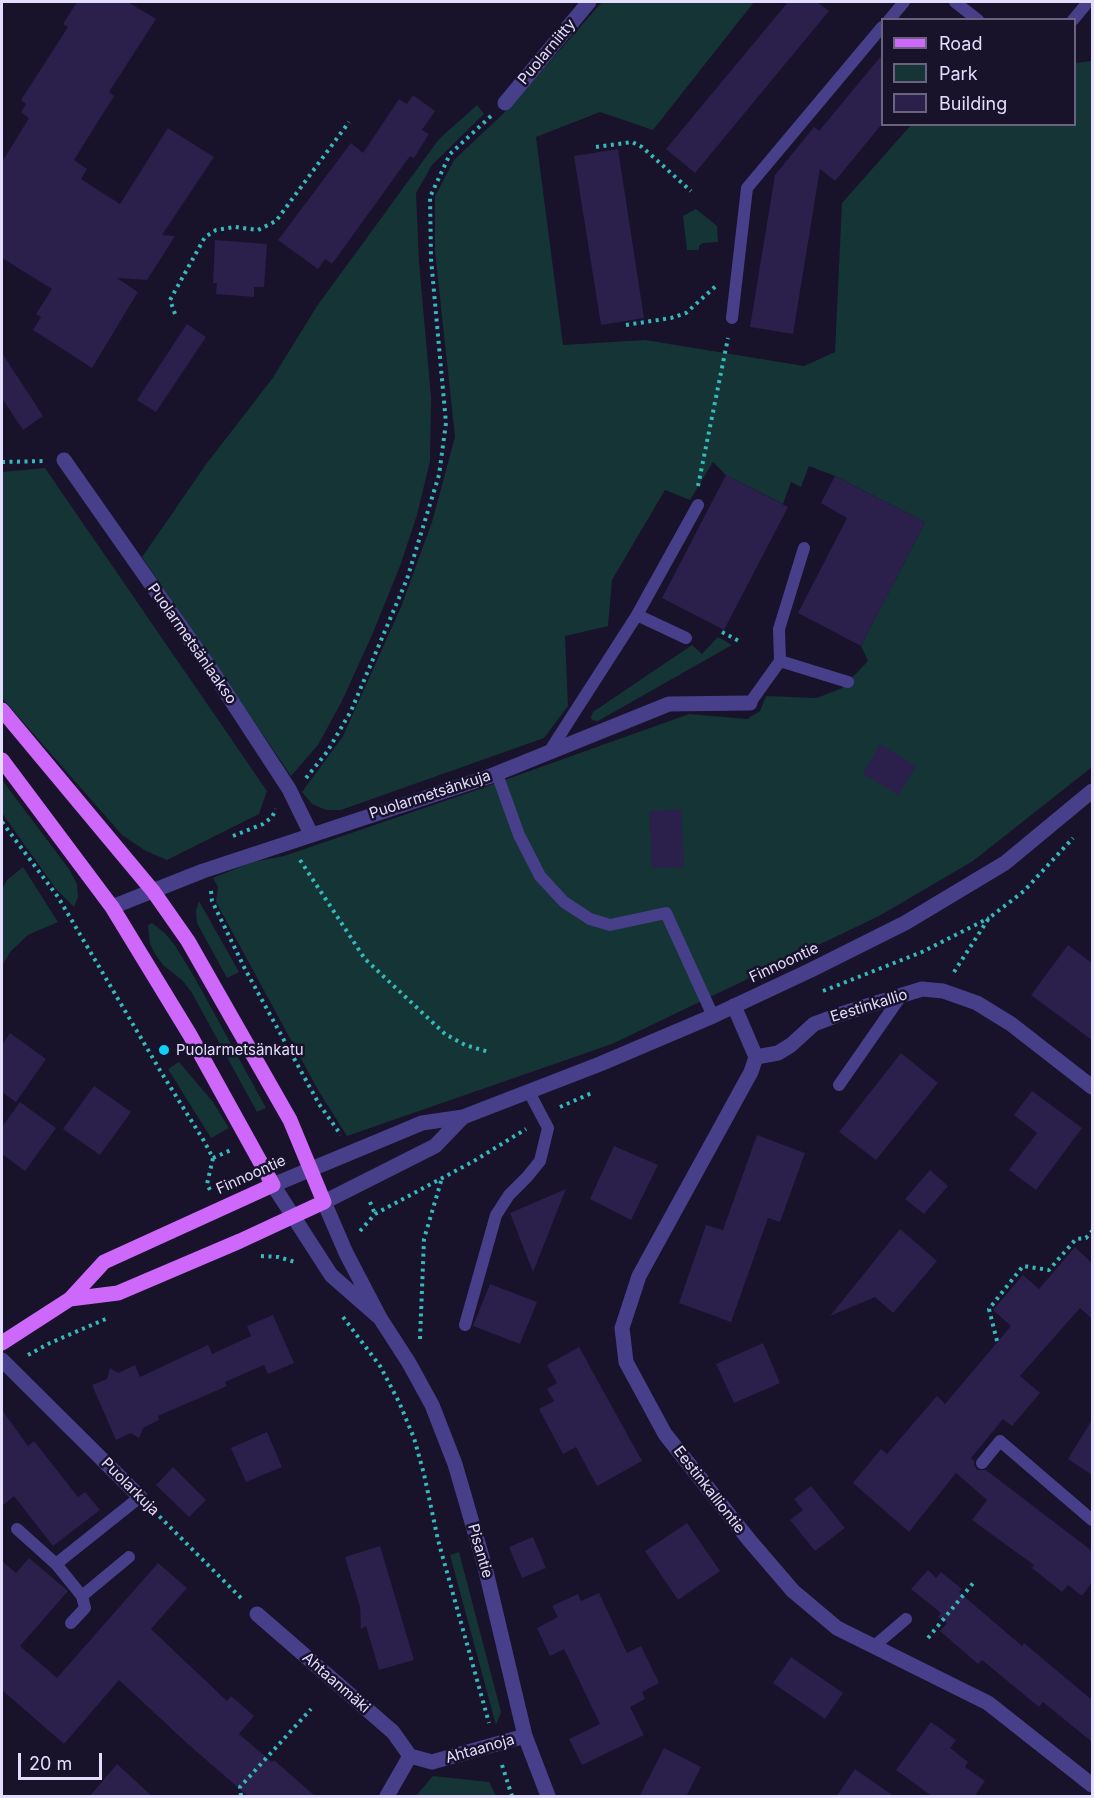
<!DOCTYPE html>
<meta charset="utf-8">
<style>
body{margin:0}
#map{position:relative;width:1094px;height:1798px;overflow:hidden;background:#18122b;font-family:Inter,sans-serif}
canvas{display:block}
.frame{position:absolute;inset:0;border:3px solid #e3ddfe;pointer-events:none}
.legend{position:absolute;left:881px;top:18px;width:195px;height:108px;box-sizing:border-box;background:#18122b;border:2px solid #69637f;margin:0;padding:8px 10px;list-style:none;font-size:18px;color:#e3ddfe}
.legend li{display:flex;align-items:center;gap:12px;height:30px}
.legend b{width:30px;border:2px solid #69637f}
.scale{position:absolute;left:18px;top:1753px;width:84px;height:27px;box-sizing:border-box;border:3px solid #e3ddfe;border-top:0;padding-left:8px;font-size:18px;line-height:21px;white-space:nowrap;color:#e3ddfe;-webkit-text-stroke:4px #18122b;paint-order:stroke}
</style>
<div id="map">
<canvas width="1094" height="1798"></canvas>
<div class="frame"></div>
<ul class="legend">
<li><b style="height:8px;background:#ce68fb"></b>Road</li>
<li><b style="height:16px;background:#153435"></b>Park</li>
<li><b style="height:16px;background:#2b1f4c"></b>Building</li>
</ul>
<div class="scale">20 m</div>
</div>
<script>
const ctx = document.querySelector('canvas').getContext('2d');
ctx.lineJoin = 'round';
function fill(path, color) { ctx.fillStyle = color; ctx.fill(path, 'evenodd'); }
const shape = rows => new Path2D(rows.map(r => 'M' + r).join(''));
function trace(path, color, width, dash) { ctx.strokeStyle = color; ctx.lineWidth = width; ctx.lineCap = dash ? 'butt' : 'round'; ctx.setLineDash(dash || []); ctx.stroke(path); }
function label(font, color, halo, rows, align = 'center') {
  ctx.font = font + ' Inter,sans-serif'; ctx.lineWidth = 5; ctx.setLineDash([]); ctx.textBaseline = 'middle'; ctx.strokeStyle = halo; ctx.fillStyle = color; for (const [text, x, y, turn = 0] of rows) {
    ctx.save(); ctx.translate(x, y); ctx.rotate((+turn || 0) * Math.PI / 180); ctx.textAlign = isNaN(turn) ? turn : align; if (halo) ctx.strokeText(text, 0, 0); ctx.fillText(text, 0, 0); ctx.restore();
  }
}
fill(shape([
 [602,2,754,2,653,130,600,112,536,137,563,345,645,340,804,366,835,352,842,203,911,125,1074,124,1075,63,1092,61,1092,767,973,861,879,916,612,1044,347,1136,318,1090,216,902,218,887,213,878,252,862,284,856,471,792,689,714,747,719,760,711,766,696,817,698,842,688,868,661,861,646,925,522,835,476,809,466,801,487,791,482,783,504,726,475,713,462,690,500,665,490,612,580,608,626,565,636,568,706,544,738,341,810,326,810,312,804,302,792,343,736,401,607,432,522,455,437,435,251,435,196,454,160,507,110],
 [477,105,484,114,432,165,416,193,419,262,431,397,430,461,417,515,400,566,372,635,342,701,318,745,291,776,142,557,207,463,272,379,317,306,439,139],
 [696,209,717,226,718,242,703,243,699,246,699,250,687,250,683,216],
 [45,468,267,791,259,814,167,860,146,851,122,835,2,698,2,472],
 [718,637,732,645,598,721,592,720,591,717,593,712,692,645,702,654],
 [2,780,69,869,77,884,78,897,74,907,56,889,2,813],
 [23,867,58,922,28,935,11,951,2,965,2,889,7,880],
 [199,901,239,972,227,978,197,923,196,911],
 [152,923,165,933,176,947,196,980,266,1108,257,1112,192,993,183,981,163,965,155,954,150,944,148,925],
 [179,1062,213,1102,229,1128,211,1138,168,1069],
 [459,1552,501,1712,496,1725,450,1555],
 [433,1776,489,1782,496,1796,416,1796]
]), '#153435');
fill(shape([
 [77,2,128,2,156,19,109,92,114,96,74,160,87,169,81,179,120,204,168,128,214,157,162,235,175,236,147,280,117,278,138,292,92,368,33,330,41,317,36,314,52,289,2,258,2,162,29,118,21,112,26,104,21,100,68,27,63,24],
 [788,2,817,2,829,11,695,173,666,149],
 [882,55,882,124,835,181,820,169,793,334,750,327,775,175,814,127,819,131],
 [413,95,435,111,422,130,429,134,414,158,410,156,332,264,325,259,318,269,278,240,351,143,363,153,399,99,407,104],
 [618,149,644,318,601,325,574,156],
 [215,240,267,244,264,287,254,287,254,297,216,294,217,283,213,283],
 [187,324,206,337,156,412,137,400],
 [2,353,43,416,23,430,2,398],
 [726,475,788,507,724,630,662,598],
 [835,476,925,522,861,646,798,613,847,518,821,503],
 [880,744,916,766,899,795,863,774],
 [681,809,684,867,652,868,649,811],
 [1068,945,1092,963,1092,1040,1031,995],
 [10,1033,46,1059,16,1102,2,1092,2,1045],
 [901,1053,938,1083,876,1160,839,1132],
 [94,1086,131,1112,100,1155,63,1129],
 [1032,1091,1082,1128,1036,1190,1009,1170,1037,1133,1014,1115],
 [20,1102,56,1128,25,1171,2,1154,2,1127],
 [757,1135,805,1153,780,1222,768,1218,731,1322,679,1303,706,1225,723,1230],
 [614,1146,658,1165,631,1220,590,1199],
 [930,1170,948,1186,924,1214,905,1199],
 [566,1189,533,1272,510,1213],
 [900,1229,937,1261,893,1313,875,1297,830,1316],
 [1075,1247,1092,1263,1092,1319,1080,1308,1020,1376,1040,1393,1012,1426,1003,1419,971,1458,974,1461,974,1465,977,1470,986,1470,1092,1551,1092,1582,1082,1596,1068,1585,1062,1592,1032,1568,1034,1565,972,1520,987,1500,956,1473,909,1532,853,1483,881,1449,887,1454,937,1396,945,1404,1011,1326,993,1310,1023,1275,1039,1289],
 [490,1284,537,1302,520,1344,473,1326],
 [273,1315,294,1363,268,1374,264,1365,225,1382,227,1386,158,1416,159,1420,143,1428,139,1438,131,1433,116,1440,92,1385,107,1379,110,1368,118,1373,135,1365,140,1377,208,1345,212,1354,251,1336,247,1326],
 [763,1343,780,1383,734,1403,716,1364],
 [579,1347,642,1461,597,1486,576,1447,563,1454,539,1409,554,1401,547,1389,557,1383,547,1365],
 [2,1410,28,1446,34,1441,78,1497,85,1492,100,1510,53,1546,14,1496,2,1506],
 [1092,1420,1092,1475,1068,1459],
 [267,1432,282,1467,246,1482,231,1448],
 [173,1467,206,1500,189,1517,156,1485],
 [811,1486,845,1528,815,1551,790,1520,803,1510,794,1499],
 [687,1523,720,1571,678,1600,645,1551],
 [533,1537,546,1568,522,1578,509,1547],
 [380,1546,414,1660,379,1670,366,1626,361,1629,360,1607,345,1557],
 [29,1558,68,1591,20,1646,57,1678,158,1563,187,1588,151,1629,227,1701,231,1696,254,1716,239,1734,272,1762,274,1760,316,1797,249,1797,189,1745,119,1680,64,1744,2,1690,2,1561,16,1573],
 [928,1570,936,1578,941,1572,962,1589,959,1592,1022,1646,1024,1643,1092,1700,1092,1742,1043,1702,1039,1707,982,1660,978,1664,940,1631,947,1623,938,1617,941,1613,911,1589],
 [599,1593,627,1653,641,1646,659,1683,642,1692,645,1699,630,1707,644,1735,582,1765,569,1739,600,1724,564,1649,550,1656,537,1628,558,1617,552,1606,578,1594,581,1601],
 [791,1657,843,1693,825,1719,773,1683],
 [931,1722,956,1740,950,1748,968,1762,965,1767,985,1781,974,1797,933,1797,896,1770],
 [664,1748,701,1767,686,1797,639,1797],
 [117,1764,153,1797,89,1797],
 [855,1769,895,1797,836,1797]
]), '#2b1f4c');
trace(shape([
 [596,147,632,142,642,147,691,191],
 [175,314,170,300,205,237,216,230,235,227,258,230,276,221,349,122],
 [626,325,671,318,686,313,716,286],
 [2,462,45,461],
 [698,486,728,338],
 [722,632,739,641],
 [306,778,327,752,351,711,407,579,439,475,446,423,431,259,430,197,450,154,491,116],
 [2,822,58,897,161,1072,204,1141,213,1158,207,1184,210,1190],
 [233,836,263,824,272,817,276,809],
 [300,860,365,959,445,1034,465,1045,489,1052],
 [211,891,212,901,245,969,319,1104,341,1135],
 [954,972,989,918,1024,891,1073,838],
 [823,991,922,952,989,918],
 [560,1107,594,1092],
 [213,1158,231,1150],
 [370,1202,375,1214],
 [360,1231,375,1214,474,1161,526,1129],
 [261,1256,278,1257,295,1262],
 [343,1317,380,1366,399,1402,414,1438,424,1474,438,1540,489,1723],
 [420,1339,424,1239,442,1178],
 [997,1341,989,1309,1023,1266,1049,1270,1076,1239,1086,1238,1092,1231],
 [28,1355,50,1343,108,1318],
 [154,1511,242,1599],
 [928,1638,974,1582],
 [502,1765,512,1796],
 [241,1796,240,1787,311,1709]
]), '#35b9bb', 4, [3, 4.5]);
trace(shape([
 [955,2,978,20],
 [889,20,904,2],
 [1073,20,1088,2],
 [732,318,747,188,882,27],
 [804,548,779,629,780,661,848,682],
 [637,615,686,638],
 [750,703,780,661],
 [549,752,637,615,698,505],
 [497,774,519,835,540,876,564,902,590,919,610,925,666,913,713,1016],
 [839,1085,901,996],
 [465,1325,496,1215,509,1195,527,1177,540,1161,548,1128,529,1092],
 [982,1463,1000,1441,1092,1520],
 [17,1529,56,1564,82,1596],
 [56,1564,140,1497],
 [71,1623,85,1608,82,1596,129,1557],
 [873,1647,906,1619]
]), '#473f89', 12);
trace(shape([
 [505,103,589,2],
 [64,460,212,671,289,789,311,834],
 [112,907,203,871,488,777,669,704,750,703],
 [734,1006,756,1057,778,1053,791,1045,814,1024,841,1014,922,989,943,991,977,1003,1011,1024,1092,1087],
 [756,1057,751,1072,639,1276,622,1328,626,1362,665,1434,750,1541,793,1591,837,1628,988,1703,1092,1785],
 [2,1360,140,1497],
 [257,1614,393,1732,410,1756],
 [387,1796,410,1756,432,1762,525,1736]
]), '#473f89', 15);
trace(shape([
 [463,1117,435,1146,324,1202,346,1253,380,1318,409,1363,432,1405,455,1464,485,1567,525,1736,548,1796],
 [380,1318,331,1275,273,1185,422,1123,463,1117,600,1064,713,1016,811,970,905,923,1005,863,1092,791]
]), '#473f89', 15);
trace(shape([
 [2,710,153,891,188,941,290,1120,324,1202,240,1241,118,1293,70,1299],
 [2,760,112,907,190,1035,273,1185,104,1262,70,1299,2,1343]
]), '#ce68fb', 15);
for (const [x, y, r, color] of [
 [164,1050,6,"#0fd0f8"]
]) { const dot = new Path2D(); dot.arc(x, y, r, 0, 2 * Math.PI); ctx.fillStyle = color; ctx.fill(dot); trace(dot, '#18122b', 2); }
label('15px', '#e3ddfe', '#18122b', [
 ["Puolarniitty",547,52,-50],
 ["Puolarmetsänlaakso",192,644,55],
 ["Puolarmetsänkuja",430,795,-18],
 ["Finnoontie",784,963,-25],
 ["Eestinkallio",869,1006,-17],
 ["Finnoontie",251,1175,-24],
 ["Puolarkuja",130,1487,45],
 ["Eestinkalliontie",709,1490,52],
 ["Pisantie",480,1551,74],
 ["Ahtaanmäki",336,1683,41],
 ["Ahtaanoja",480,1749,-16]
]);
label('15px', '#e3ddfe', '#18122b', [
 ["Puolarmetsänkatu",176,1050]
], 'left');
</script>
